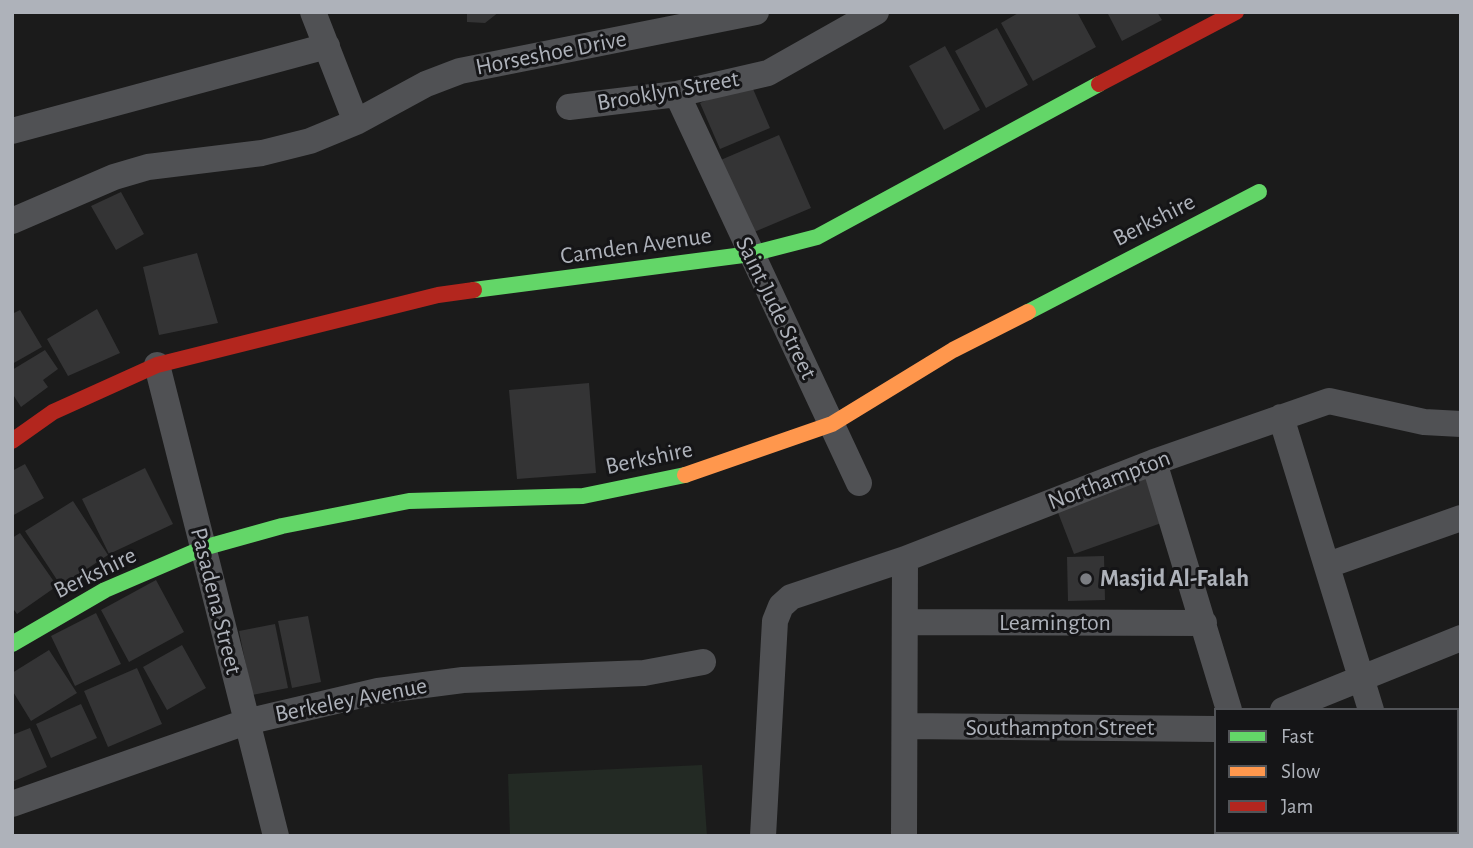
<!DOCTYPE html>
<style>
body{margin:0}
#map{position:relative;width:1473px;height:848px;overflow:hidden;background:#1b1b1b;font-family:"Alegreya Sans",sans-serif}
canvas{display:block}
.frame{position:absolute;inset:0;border:14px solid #aeb2ba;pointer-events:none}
.legend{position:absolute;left:1214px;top:708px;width:245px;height:126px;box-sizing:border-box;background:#151517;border:2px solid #525458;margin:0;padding:9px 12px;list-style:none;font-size:21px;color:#aeb2ba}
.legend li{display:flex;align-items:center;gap:14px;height:35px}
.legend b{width:35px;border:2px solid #525458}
</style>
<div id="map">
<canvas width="1473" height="848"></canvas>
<div class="frame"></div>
<ul class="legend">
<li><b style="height:9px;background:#63d668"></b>Fast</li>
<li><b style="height:9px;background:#ff974d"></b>Slow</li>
<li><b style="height:9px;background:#b3261e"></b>Jam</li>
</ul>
</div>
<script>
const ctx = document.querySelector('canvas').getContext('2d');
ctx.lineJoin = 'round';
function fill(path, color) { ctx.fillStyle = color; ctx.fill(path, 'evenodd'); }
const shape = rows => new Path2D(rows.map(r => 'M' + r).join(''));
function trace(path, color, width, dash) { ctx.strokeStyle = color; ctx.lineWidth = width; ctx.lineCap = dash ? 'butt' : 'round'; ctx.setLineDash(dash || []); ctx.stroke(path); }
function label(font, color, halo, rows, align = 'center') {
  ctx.font = font + ' "Alegreya Sans",sans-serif'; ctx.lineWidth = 6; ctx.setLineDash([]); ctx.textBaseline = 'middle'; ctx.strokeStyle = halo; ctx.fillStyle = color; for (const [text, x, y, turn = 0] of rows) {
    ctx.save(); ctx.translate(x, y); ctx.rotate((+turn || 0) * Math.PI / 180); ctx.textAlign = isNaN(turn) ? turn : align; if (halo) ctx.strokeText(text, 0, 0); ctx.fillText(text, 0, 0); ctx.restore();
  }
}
fill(shape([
 [702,765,707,836,510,836,508,774]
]), '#232a24');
fill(shape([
 [467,12,499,12,485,23,467,22],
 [1020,12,1077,12,1096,47,1033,81,1001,23],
 [1107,12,1157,12,1162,20,1122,41],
 [997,28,1028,85,986,108,955,51],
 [945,46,980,110,944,130,909,66],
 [750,82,770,128,720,149,700,103],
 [779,135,811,208,747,235,716,162],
 [121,192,144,234,116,250,91,206],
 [197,253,218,323,159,335,143,267],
 [97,309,120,353,68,376,47,339],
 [20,310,42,347,12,364,12,314],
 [45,350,58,369,43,380,48,387,21,407,12,393,12,370],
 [589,383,596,473,517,479,509,390],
 [25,464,44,498,12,516,12,471],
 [145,468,173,524,109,554,82,499],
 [1151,476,1167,521,1074,554,1057,510],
 [73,501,108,555,61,586,25,531],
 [20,533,57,586,17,614,12,607,12,538],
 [1104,556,1105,600,1068,601,1067,557],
 [156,580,184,632,129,662,101,610],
 [96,613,121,664,75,686,51,636],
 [308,616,321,682,292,688,278,621],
 [275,624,288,688,252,695,239,631],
 [182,645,206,688,167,710,143,667],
 [49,650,77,693,31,721,12,690,12,673],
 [137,668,162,724,108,747,84,691],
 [81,704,97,738,51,758,36,724],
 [30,728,47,767,12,782,12,735]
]), '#343435');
trace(shape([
 [313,12,356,122],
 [677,94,859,483],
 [569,107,677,94,768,73,876,12],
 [12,131,327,46],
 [12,221,114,177,148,167,262,153,310,141,356,122,426,84,460,71,756,12],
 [157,365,276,836],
 [1281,417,1371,710],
 [1154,462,1229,710],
 [1328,565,1461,518],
 [905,622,1204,623],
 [1283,710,1461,638],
 [905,726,1216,729],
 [1457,745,1461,744],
 [12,804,246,722,378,691,463,680,644,673,703,662],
 [1272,832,1273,836],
 [763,836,775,621,781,606,791,597,905,559,1154,462,1329,401,1424,422,1461,424],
 [904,836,905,559]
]), '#505154', 26);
trace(shape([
 [474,290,751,254,817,237,1099,84],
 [1028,312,1259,192],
 [12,644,105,590,203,548,282,526,409,501,583,496,685,475]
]), '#63d668', 16);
trace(shape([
 [685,475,832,424,953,350,1028,312]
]), '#ff974d', 16);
trace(shape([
 [1099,84,1236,12],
 [12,441,53,412,157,365,438,295,474,290]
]), '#b3261e', 16);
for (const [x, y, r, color] of [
 [1086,579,7,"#7b7d82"]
]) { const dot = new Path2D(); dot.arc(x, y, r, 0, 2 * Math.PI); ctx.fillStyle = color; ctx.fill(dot); trace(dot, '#151517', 2.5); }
label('24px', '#aeb2ba', '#151517', [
 ["Horseshoe Drive",551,53,-11],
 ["Brooklyn Street",668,91,-10],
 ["Berkshire",1154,220,-27],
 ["Camden Avenue",636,246,-8],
 ["Saint Jude Street",776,308,64],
 ["Berkshire",649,458,-12],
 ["Northampton",1109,480,-21],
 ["Berkshire",95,573,-26],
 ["Pasadena Street",216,601,76],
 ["Leamington",1055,623],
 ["Berkeley Avenue",351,700,-11],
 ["Southampton Street",1060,728]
]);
label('bold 24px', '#aeb2ba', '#151517', [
 ["Masjid Al-Falah",1100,579]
], 'left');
</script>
